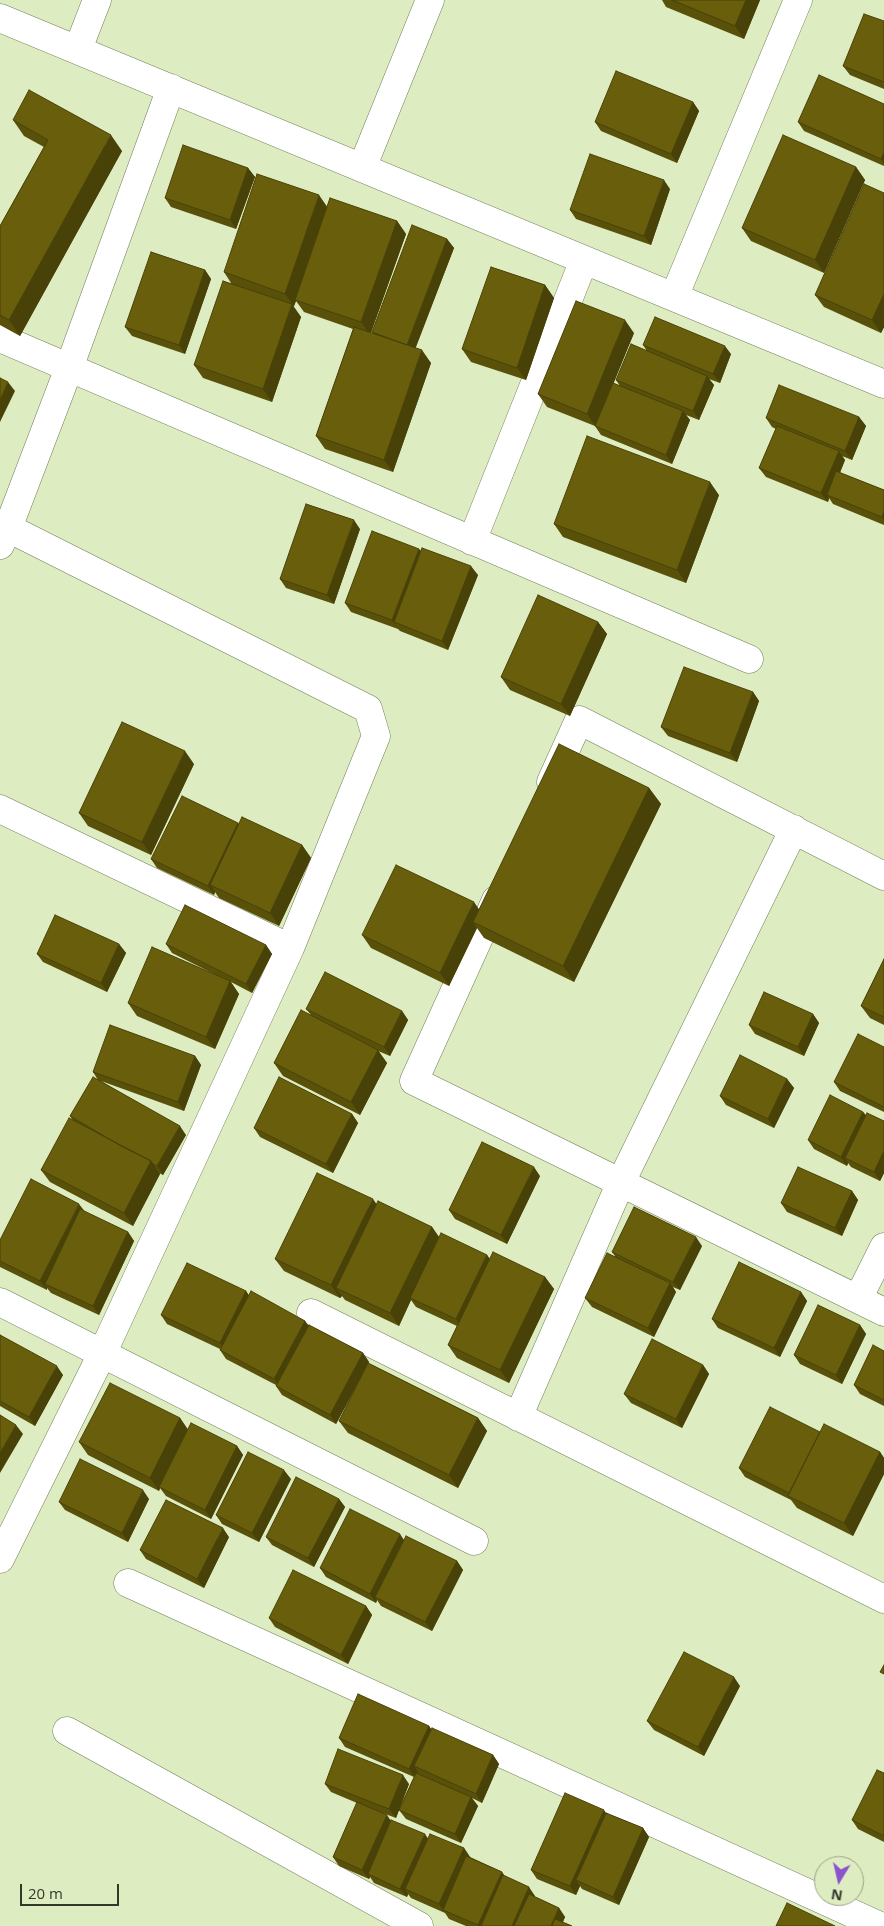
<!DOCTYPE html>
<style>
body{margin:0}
#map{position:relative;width:884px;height:1926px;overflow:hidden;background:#deecc2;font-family:"Open Sans",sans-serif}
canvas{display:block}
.north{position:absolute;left:814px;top:1856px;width:50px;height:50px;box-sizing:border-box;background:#deecc2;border:1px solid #9aa484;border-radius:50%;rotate:189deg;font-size:14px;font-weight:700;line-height:20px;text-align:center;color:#333828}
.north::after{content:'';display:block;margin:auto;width:18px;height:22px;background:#8b54cc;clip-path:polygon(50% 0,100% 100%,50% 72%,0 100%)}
.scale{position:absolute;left:20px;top:1884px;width:99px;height:22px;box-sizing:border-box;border:2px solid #333828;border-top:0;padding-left:6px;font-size:15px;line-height:18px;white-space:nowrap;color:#333828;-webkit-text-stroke:4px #deecc2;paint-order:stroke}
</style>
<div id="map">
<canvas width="884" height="1926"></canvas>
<div class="north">N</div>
<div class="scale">20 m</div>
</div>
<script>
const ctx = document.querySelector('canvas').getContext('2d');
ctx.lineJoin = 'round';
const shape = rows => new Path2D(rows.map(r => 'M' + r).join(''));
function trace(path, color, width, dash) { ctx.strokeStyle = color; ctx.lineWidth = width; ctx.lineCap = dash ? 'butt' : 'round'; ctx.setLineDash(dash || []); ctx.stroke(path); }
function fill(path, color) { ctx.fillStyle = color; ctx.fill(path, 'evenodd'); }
const minor = shape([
 [0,18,884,384],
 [78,49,97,0],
 [362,168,430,0],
 [674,297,798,0],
 [0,338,749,659],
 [472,541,584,260],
 [0,545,8,528,69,368,171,88],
 [551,782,579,720,884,876],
 [0,809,290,948],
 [496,900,414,1081,884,1312],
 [858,1299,884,1247],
 [0,1302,474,1541],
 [311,1313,884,1599],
 [518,1417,621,1182,794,829],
 [0,1559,102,1354,290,948,376,736,368,709,8,528],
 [128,1583,880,1926],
 [67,1731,419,1926]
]);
trace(minor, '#727e58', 29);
trace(minor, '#fff', 28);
fill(shape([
 [662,0,760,0,744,39,666,7],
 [884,21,884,89,850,75,843,66],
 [693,102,699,111,677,163,601,131,595,122],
 [884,104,884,166,804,131,798,122],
 [13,120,122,151,20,336,0,325,0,226,44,147,24,136],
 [856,167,865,180,824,273,751,241,742,228],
 [248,168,255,177,236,229,171,207,165,198],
 [670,189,651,245,576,219,570,210],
 [884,193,884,327,881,333,824,307,815,295],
 [327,207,397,221,406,234,371,333,373,334,372,332,447,239,454,248,415,348,431,363,393,472,325,449,316,436,353,329,304,312,296,301,294,306,293,306,301,317,272,402,203,378,194,365,231,283,224,272],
 [205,270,211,279,185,354,132,336,125,327],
 [545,285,554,298,526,380,471,362,462,349],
 [634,333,613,383,620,386,616,380,647,351,643,345,731,354,720,383,709,379,714,385,699,420,686,415,690,420,672,464,601,435,595,426,547,407,538,394],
 [859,417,866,426,852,460,842,456,845,460,840,473,884,490,884,525,833,504,829,498,828,502,766,477,759,468,776,429,772,427,766,418],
 [719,495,686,583,563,537,554,524],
 [360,529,334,604,286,588,280,579],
 [419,549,421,551,478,575,448,650,400,631,398,629,351,612,345,603],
 [598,622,607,634,570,716,510,690,501,677],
 [753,692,759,701,737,762,668,736,661,727],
 [194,764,151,855,88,826,79,813],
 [649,788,661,804,574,982,484,938,477,928,449,986,371,948,362,935,479,909],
 [238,823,239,825,302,845,311,858,279,926,219,898,215,892,214,895,157,868,151,859],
 [119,944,126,953,107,992,43,962,37,954],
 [166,944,266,945,272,954,252,993,231,982,239,994,215,1049,137,1016,128,1003,214,974,172,953],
 [884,959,884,1025,870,1018,861,1006],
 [306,1009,402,1011,408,1020,390,1056,378,1051,387,1063,360,1115,283,1076,274,1063,311,1015],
 [813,1014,819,1023,804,1056,755,1034,749,1025],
 [884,1047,884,1112,840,1091,834,1082],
 [195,1056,201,1065,184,1111,101,1081,186,1135,163,1175,159,1173,160,1174,133,1226,50,1182,41,1170,73,1121,70,1116,98,1080,93,1072],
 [787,1079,794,1088,774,1128,726,1105,720,1096],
 [863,1112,866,1115,884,1121,884,1173,880,1181,851,1167,848,1163,847,1166,814,1149,808,1140],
 [352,1114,358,1123,333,1173,260,1137,254,1128],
 [540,1176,507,1244,455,1219,449,1210],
 [852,1191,858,1200,842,1236,787,1212,781,1203],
 [376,1204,432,1227,439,1237,487,1255,490,1259,545,1277,554,1289,509,1383,457,1358,448,1345,457,1326,416,1307,411,1300,399,1326,345,1300,342,1296,340,1298,284,1271,275,1259],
 [128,1232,134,1241,99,1315,51,1293,47,1288,47,1290,0,1267,0,1240],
 [702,1246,680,1290,673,1287,676,1292,654,1337,592,1307,585,1298,615,1256,612,1252],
 [246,1291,249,1296,305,1321,308,1325,363,1353,369,1362,368,1363,478,1418,487,1431,458,1488,348,1433,339,1421,361,1378,336,1424,282,1395,276,1386,276,1385,226,1359,220,1350,220,1349,167,1324,161,1315],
 [801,1292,807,1301,780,1357,718,1328,712,1319],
 [860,1325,866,1334,842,1384,800,1364,794,1355],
 [0,1335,63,1375,35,1426,0,1406],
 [884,1351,884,1406,860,1394,854,1385],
 [703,1365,709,1374,682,1428,631,1403,624,1394],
 [180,1418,188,1430,237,1446,243,1455,211,1519,166,1496,160,1488,159,1491,88,1455,79,1442],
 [820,1432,880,1452,884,1458,884,1474,853,1536,797,1508,791,1500,745,1477,739,1468],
 [291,1479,259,1542,222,1524,216,1515],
 [149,1499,128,1542,65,1510,59,1502],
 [339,1499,345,1507,314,1567,272,1545,266,1537],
 [229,1537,204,1588,146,1559,140,1550],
 [404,1540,457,1561,463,1570,432,1631,381,1606,377,1600,376,1603,326,1577,320,1568],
 [366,1606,372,1615,348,1664,275,1627,269,1618],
 [740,1686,704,1756,654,1730,647,1721],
 [429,1726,431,1729,493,1755,499,1764,482,1803,472,1798,478,1806,461,1843,406,1819,399,1810,414,1777,345,1747,339,1738],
 [884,1773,884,1842,858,1829,852,1820],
 [325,1784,409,1784,396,1818,380,1812,391,1821,427,1839,464,1848,470,1857,502,1872,504,1876,535,1896,535,1897,559,1908,565,1917,563,1922,572,1926,466,1926,449,1919,445,1913,411,1898,408,1894,407,1897,374,1883,370,1877,369,1879,339,1866,333,1857,357,1803,331,1792],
 [606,1813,643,1828,649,1837,619,1905,582,1889,580,1886,576,1895,537,1879,531,1870]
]), '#59510a');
fill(shape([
 [746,0,760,0,744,39,735,26],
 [693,102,699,111,677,163,671,154],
 [111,135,122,151,20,336,9,320],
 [884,152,884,163,881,159],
 [856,167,865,180,824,273,815,260],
 [248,168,255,177,236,229,230,220],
 [664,180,670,189,651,245,644,236],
 [319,195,328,208,295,300,296,301,294,306,285,294],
 [397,221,406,234,370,335,361,322],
 [447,239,454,248,413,355,407,346],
 [205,270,211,279,185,354,179,345],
 [545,285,554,298,526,380,517,368],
 [884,294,884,327,881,333,872,320],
 [292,304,301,317,272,402,263,389],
 [625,320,634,333,596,427,587,414],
 [725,346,731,354,720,383,713,374],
 [422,350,431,363,393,472,384,460],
 [707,376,714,385,699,420,693,411],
 [8,382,15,391,0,422,0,400],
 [683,411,690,420,672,464,666,455],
 [859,417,866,426,852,460,845,451],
 [839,451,845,460,830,496,827,495,829,498,828,502,821,493],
 [710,482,719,495,686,583,677,570],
 [884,511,884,521,882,517],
 [354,520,360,529,334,604,327,595],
 [419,549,425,558,394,622,398,629,392,620],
 [471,566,478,575,448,650,442,641],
 [598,622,607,634,570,716,561,704],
 [753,692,759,701,737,762,730,753],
 [185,751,194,764,151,855,142,842],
 [649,788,661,804,574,982,563,966],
 [238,823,244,832,210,885,215,892,214,895,208,886],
 [302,845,311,858,279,926,270,913],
 [474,902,483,915,473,922,477,928,449,986,440,973],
 [119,944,126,953,107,992,101,983],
 [266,945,272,954,252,993,246,984],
 [230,981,239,994,215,1049,206,1037],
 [402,1011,408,1020,390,1056,384,1047],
 [813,1014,819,1023,804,1056,798,1047],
 [378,1050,387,1063,360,1115,351,1102],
 [195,1056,201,1065,184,1111,178,1102],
 [787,1079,794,1088,774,1128,768,1119],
 [863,1112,870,1121,845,1158,848,1163,847,1166,841,1157],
 [352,1114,358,1123,333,1173,326,1164],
 [180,1126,186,1135,163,1175,157,1166],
 [884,1151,884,1173,880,1181,874,1172],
 [151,1161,160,1174,133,1226,124,1213],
 [534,1167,540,1176,507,1244,501,1235],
 [852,1191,858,1200,842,1236,835,1228],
 [373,1199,382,1212,336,1288,342,1296,340,1298,331,1285],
 [79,1204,86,1213,45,1284,47,1288,47,1290,40,1281],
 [432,1227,441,1240,410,1298,411,1300,399,1326,390,1313],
 [128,1232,134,1241,99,1315,93,1306],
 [696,1237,702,1246,680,1290,673,1282],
 [487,1255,493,1264,462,1328,456,1319],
 [545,1277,554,1289,509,1383,500,1370],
 [670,1283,676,1292,654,1337,648,1328],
 [246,1291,252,1300,226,1352,220,1343],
 [801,1292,807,1301,780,1357,774,1348],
 [305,1321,312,1330,280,1388,274,1379],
 [860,1325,866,1334,842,1384,836,1375],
 [363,1353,369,1362,336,1424,330,1415],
 [703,1365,709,1374,682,1428,676,1419],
 [57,1366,63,1375,35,1426,29,1417],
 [180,1418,189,1431,159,1487,160,1488,159,1491,150,1478],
 [478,1418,487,1431,458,1488,449,1475],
 [16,1425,23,1434,0,1473,0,1453],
 [237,1446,243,1455,211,1519,205,1510],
 [880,1452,884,1458,884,1474,853,1536,844,1523],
 [284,1470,291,1479,259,1542,252,1533],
 [143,1490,149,1499,128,1542,122,1533],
 [339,1499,345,1507,314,1567,308,1558],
 [223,1528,229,1537,204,1588,197,1579],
 [400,1534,406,1543,375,1597,377,1600,376,1603,370,1594],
 [457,1561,463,1570,432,1631,425,1622],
 [366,1606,372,1615,348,1664,341,1655],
 [734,1677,740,1686,704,1756,698,1747],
 [429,1726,435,1735,414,1766,418,1772,415,1778,409,1769],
 [493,1755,499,1764,482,1803,476,1794],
 [403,1775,409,1784,396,1818,389,1809],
 [471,1797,478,1806,461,1843,455,1834],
 [604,1810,610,1819,576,1880,580,1886,576,1895,570,1886],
 [387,1815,393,1824,368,1874,370,1877,369,1879,362,1870],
 [643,1828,649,1837,619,1905,613,1897],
 [425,1834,431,1843,405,1889,408,1894,407,1897,400,1889],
 [464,1848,470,1857,443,1910,439,1904],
 [502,1872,508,1881,488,1926,478,1926,478,1925],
 [529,1887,535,1896,522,1926,512,1926],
 [559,1908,565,1917,561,1926,551,1926]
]), '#494208');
const building = shape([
 [672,0,746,0,735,26,672,0],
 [864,14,884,21,884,82,843,66,864,14],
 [616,71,693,102,671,154,595,122,616,71],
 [819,75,884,104,884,152,881,159,798,122,819,75],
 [29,90,111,135,9,320,0,315,0,226,48,140,13,120,29,90],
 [783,135,856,167,815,260,742,228,783,135],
 [183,145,248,168,230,220,165,198,183,145],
 [590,154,664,180,644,236,570,210,590,154],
 [257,174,319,195,285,294,224,272,257,174],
 [864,184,884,193,884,294,872,320,815,295,864,184],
 [330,198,397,221,361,322,295,300,330,198],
 [412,225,447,239,407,345,372,332,412,225],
 [151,252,205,270,179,345,125,327,151,252],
 [491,267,545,285,517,368,462,349,491,267],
 [223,281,292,304,263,389,194,365,223,281],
 [576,301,625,320,587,414,538,394,576,301],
 [655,317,725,346,713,374,643,345,655,317],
 [354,327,422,350,384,460,316,436,354,327],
 [631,344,707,376,693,411,616,380,631,344],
 [0,378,8,382,0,400,0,378],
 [613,383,683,411,666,455,595,426,613,383],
 [779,385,859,417,845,451,766,418,779,385],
 [777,426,839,451,821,493,759,468,777,426],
 [587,436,710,482,677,570,554,524,587,436],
 [836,471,884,490,884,511,882,517,827,495,836,471],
 [306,504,354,520,327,595,280,579,306,504],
 [372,531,419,549,392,620,345,603,372,531],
 [422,548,471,566,442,641,394,622,422,548],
 [538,595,598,622,561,704,501,677,538,595],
 [684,667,753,692,730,753,661,727,684,667],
 [122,722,185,751,142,842,79,813,122,722],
 [559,744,649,788,563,966,473,922,559,744],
 [182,796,238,823,208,886,151,859,182,796],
 [242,817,302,845,270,913,210,885,242,817],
 [396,865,474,902,440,973,362,935,396,865],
 [185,905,266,945,246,984,166,944,185,905],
 [55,915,119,944,101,983,37,954,55,915],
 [152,947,230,981,206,1037,128,1003,152,947],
 [884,959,884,1017,861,1006,884,959],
 [325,972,402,1011,384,1047,306,1009,325,972],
 [764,992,813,1014,798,1047,749,1025,764,992],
 [301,1010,378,1050,351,1102,274,1063,301,1010],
 [110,1025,195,1056,178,1102,93,1072,110,1025],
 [858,1034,884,1047,884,1107,834,1082,858,1034],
 [740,1055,787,1079,768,1119,720,1096,740,1055],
 [93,1077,180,1126,157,1166,153,1164,151,1161,121,1146,70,1116,93,1077],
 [279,1077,352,1114,326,1164,254,1128,279,1077],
 [830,1095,863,1112,841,1157,808,1140,830,1095],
 [867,1113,884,1121,884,1151,874,1172,845,1158,867,1113],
 [69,1118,151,1161,124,1213,41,1170,69,1118],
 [482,1142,534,1167,501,1235,449,1210,482,1142],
 [798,1167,852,1191,835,1228,781,1203,798,1167],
 [317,1173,373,1199,331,1285,275,1259,317,1173],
 [31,1179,79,1204,40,1281,0,1261,0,1240,31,1179],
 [378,1201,432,1227,390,1313,336,1288,378,1201],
 [634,1207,696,1237,673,1282,612,1252,634,1207],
 [80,1209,128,1232,93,1306,45,1284,80,1209],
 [441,1233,487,1255,456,1319,410,1298,441,1233],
 [493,1252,545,1277,500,1370,448,1345,493,1252],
 [607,1253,670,1283,648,1328,585,1298,607,1253],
 [739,1262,801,1292,774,1348,712,1319,739,1262],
 [187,1263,246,1291,220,1343,161,1315,187,1263],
 [251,1291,305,1321,274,1379,220,1350,251,1291],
 [818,1305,860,1325,836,1375,794,1355,818,1305],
 [309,1325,363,1353,330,1415,276,1386,309,1325],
 [0,1335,57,1366,29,1417,0,1401,0,1335],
 [652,1339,703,1365,676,1419,624,1394,652,1339],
 [873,1345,884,1351,884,1400,854,1385,873,1345],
 [368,1363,478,1418,449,1475,339,1421,368,1363],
 [110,1383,180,1418,150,1478,79,1442,110,1383],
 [770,1407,820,1432,789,1493,739,1468,770,1407],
 [0,1415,16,1425,0,1453,0,1415],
 [191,1423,237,1446,205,1510,159,1487,191,1423],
 [824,1424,880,1452,844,1523,788,1496,824,1424],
 [248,1452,284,1470,252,1533,216,1515,248,1452],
 [80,1459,143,1490,122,1533,59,1502,80,1459],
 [296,1477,339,1499,308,1558,266,1537,296,1477],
 [166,1500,223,1528,197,1579,140,1550,166,1500],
 [350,1509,400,1534,370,1594,320,1568,350,1509],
 [406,1536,457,1561,425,1622,375,1597,406,1536],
 [293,1570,366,1606,341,1655,269,1618,293,1570],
 [684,1652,734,1677,698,1747,647,1721,684,1652],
 [884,1665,884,1674,880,1672,884,1665],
 [358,1694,429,1726,409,1769,339,1738,358,1694],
 [432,1728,493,1755,476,1794,414,1766,432,1728],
 [338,1749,403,1775,389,1809,325,1784,338,1749],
 [877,1770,884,1773,884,1836,852,1820,877,1770],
 [416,1773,471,1797,455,1834,399,1810,416,1773],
 [565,1793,604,1810,570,1886,531,1870,565,1793],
 [357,1802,387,1815,362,1870,333,1857,357,1802],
 [606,1813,643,1828,613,1897,576,1880,606,1813],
 [391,1820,425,1834,400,1889,368,1874,391,1820],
 [430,1834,464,1848,439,1904,405,1889,430,1834],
 [466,1856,502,1872,478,1925,443,1910,466,1856],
 [503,1875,529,1887,512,1926,481,1926,503,1875],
 [529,1894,559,1908,551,1926,514,1926,529,1894],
 [787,1903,835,1926,776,1926,787,1903],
 [555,1919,572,1926,552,1926,555,1919]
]);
fill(building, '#685e0c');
trace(building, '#494208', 1);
</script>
